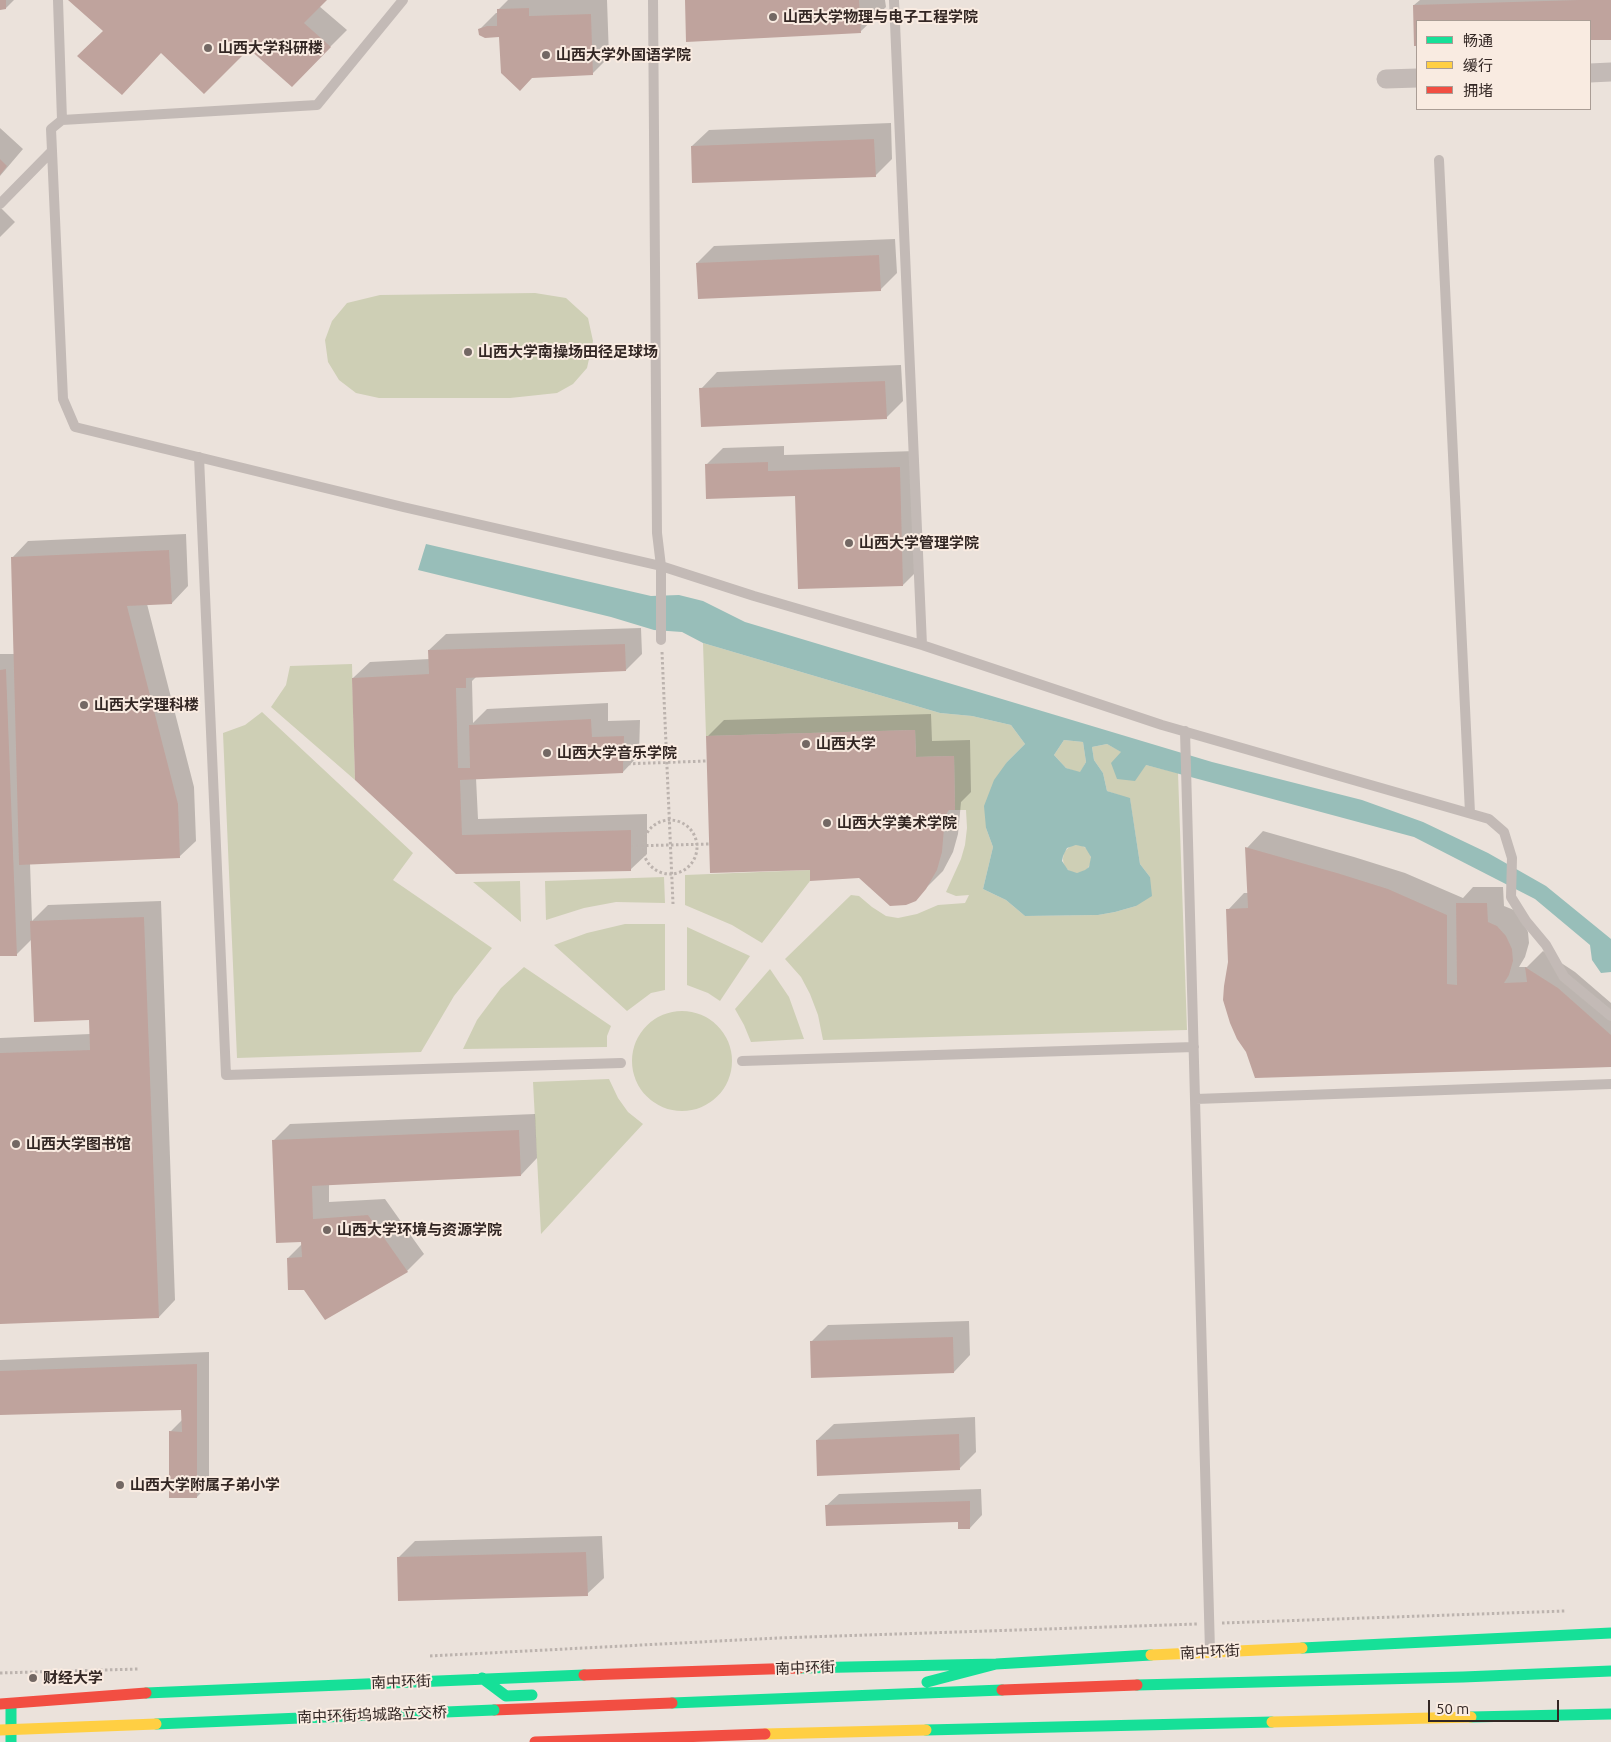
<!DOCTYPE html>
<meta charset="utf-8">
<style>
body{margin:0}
#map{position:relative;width:1611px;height:1742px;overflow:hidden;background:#ebe2db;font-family:Ubuntu,"Noto Sans SC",sans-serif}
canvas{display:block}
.legend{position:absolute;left:1416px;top:20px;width:175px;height:90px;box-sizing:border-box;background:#f9ebe1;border:1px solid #aa9d95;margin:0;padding:6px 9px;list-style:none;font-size:15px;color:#332724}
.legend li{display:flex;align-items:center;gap:10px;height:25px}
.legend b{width:25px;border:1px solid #aa9d95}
.scale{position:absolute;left:1428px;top:1700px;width:131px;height:22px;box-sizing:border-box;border:2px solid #332724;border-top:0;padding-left:6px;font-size:15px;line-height:18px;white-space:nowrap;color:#332724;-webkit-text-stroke:4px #f9ebe1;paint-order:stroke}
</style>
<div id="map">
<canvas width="1611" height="1742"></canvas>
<ul class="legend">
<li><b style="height:6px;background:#16e098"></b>畅通</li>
<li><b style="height:6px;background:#ffcf43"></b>缓行</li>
<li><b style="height:6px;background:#f24e42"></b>拥堵</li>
</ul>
<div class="scale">50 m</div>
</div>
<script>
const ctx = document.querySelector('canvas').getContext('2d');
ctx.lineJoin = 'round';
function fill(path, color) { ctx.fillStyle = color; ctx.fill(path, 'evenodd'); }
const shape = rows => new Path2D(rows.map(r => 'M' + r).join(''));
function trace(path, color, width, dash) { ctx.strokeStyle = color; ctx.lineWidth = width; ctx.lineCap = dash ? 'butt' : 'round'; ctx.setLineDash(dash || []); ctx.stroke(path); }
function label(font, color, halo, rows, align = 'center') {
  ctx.font = font + ' Ubuntu,"Noto Sans SC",sans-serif'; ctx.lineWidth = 4; ctx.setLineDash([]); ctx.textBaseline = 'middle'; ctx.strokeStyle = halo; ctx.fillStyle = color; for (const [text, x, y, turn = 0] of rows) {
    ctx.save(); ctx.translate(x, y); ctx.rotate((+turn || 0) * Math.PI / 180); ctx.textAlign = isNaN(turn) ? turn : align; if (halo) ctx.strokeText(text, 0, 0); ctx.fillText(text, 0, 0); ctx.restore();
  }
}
fill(shape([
 [535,293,566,298,588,318,593,341,587,368,573,384,557,393,510,398,379,398,356,393,339,380,328,362,325,340,332,321,347,303,380,295],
 [703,643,940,713,972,716,1011,725,1025,744,1007,762,986,828,993,847,983,889,1006,900,1025,916,1098,915,1115,912,1136,906,1150,877,1140,864,1130,799,1107,791,1103,773,1094,760,1092,747,1107,744,1146,765,1178,773,1187,1030,823,1040,818,1015,810,994,801,977,785,959,851,895,859,896,872,907,886,916,898,918,917,914,938,905,965,903,969,895,956,896,946,892,961,859,965,845,967,828,966,810,955,810,954,756,916,757,915,730,706,736],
 [352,664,355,780,271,707,286,685,290,666],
 [262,712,413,853,393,880,492,948,454,996,421,1052,237,1058,223,733,245,725],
 [1064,740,1083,742,1086,762,1080,773,1066,768,1054,755],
 '1063 859a14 14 0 1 1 28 0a14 14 0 1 1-28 0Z',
 [810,870,810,881,762,943,732,925,685,905,685,875],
 [664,877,665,903,616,902,584,908,546,920,545,881],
 [520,881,521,922,473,882],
 [625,924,665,924,665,990,651,993,627,1011,554,945,587,933],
 [687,927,750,956,720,1001,708,993,687,985],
 [524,967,611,1026,607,1036,607,1047,463,1049,477,1020,501,988],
 [770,969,789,997,804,1039,751,1042,744,1025,735,1009],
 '632 1061a50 50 0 1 1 100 0a50 50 0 1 1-100 0Z',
 [609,1079,618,1098,628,1112,643,1124,541,1234,533,1082]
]), '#cecfb5');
fill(shape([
 [426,544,651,596,679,595,703,601,745,622,1212,762,1362,800,1423,822,1488,853,1546,886,1611,939,1611,972,1601,973,1592,960,1590,945,1535,899,1414,837,1146,765,1135,781,1117,779,1111,763,1121,752,1107,744,1092,747,1094,760,1103,773,1107,791,1130,798,1140,864,1150,877,1152,896,1136,906,1115,912,1098,915,1025,916,1006,900,983,889,993,847,986,828,984,806,994,780,1007,762,1025,744,1011,725,972,716,940,713,703,643,682,632,654,630,611,617,418,570],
 [1064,740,1083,742,1086,762,1080,772,1066,768,1054,755],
 [1076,845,1085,847,1091,857,1089,867,1085,870,1077,873,1068,870,1062,861,1063,856,1067,848]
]), '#98beb9');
fill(shape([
 [0,0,14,0,6,8,0,8],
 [70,0,325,0,319,6,347,30,292,85,249,47,161,52,105,31],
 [508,0,607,0,609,57,592,74,500,36,479,30,496,13,498,13,498,10],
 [686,0,885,0,886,7,861,31,688,41],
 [1420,0,1611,0,1611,38,1590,39,1590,21,1417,21,1417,44,1416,44,1414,5],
 [891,123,892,159,875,176,692,146,709,130],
 [0,128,23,149,0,176],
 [0,207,15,222,0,237],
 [895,239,897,273,880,290,697,263,714,246],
 [901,365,903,401,886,418,701,389,717,372],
 [784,446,784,455,916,451,920,568,903,585,796,495,706,465,723,448],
 [186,534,188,586,172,603,147,604,194,787,196,841,179,857,30,863,32,921,48,905,161,901,175,1300,159,1317,0,1323,0,1038,90,1034,90,1018,32,939,16,955,0,955,0,654,14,654,12,558,28,541],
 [641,628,642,654,626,670,477,676,472,681,473,723,487,709,608,703,608,721,640,720,639,755,623,772,476,778,478,819,647,814,647,854,630,870,456,873,353,678,370,662,430,659,429,650,446,634],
 [931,714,932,741,970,740,971,792,961,802,958,834,953,852,943,871,915,899,859,876,812,869,707,737,724,720],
 [1263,831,1354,857,1405,873,1463,898,1473,887,1503,887,1504,906,1514,910,1522,919,1528,932,1529,943,1525,957,1519,967,1527,967,1543,951,1575,972,1611,1003,1611,1066,1229,963,1228,910,1244,893,1249,893,1247,848],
 [535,1114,537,1158,521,1175,329,1184,329,1202,385,1199,424,1254,407,1271,288,1258,302,1244,273,1141,290,1124],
 [969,1321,970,1355,954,1372,811,1342,828,1325],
 [209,1352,209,1484,197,1497,170,1432,183,1419,183,1409,0,1414,0,1360],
 [975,1417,976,1452,960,1468,817,1440,834,1424],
 [981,1489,982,1515,970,1528,959,1520,826,1506,839,1494],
 [602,1536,604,1578,587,1594,398,1558,415,1541]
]), '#0003');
fill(shape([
 [0,0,6,0,6,9,0,10],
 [68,0,327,0,304,23,331,47,292,87,249,49,204,94,161,53,122,95,77,56,103,31],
 [685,0,859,0,861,33,686,42],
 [1578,0,1611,0,1611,40,1590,40,1590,21,1417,21,1417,46,1414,46,1413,5],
 [529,8,529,16,591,14,593,75,532,78,520,91,501,73,499,37,485,38,479,35,478,29,487,26,497,26,497,9],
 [874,139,876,177,692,183,691,146],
 [0,159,7,166,0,175],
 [879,255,881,291,698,299,696,263],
 [885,381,887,419,701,427,699,388],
 [768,462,768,471,900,467,903,586,798,589,795,496,706,499,705,464],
 [169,550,172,604,127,606,178,804,180,858,19,865,11,557],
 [625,644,626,671,466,678,466,688,456,688,458,768,470,768,469,725,591,719,592,737,624,736,623,773,460,780,462,835,631,830,631,871,456,874,355,780,352,678,429,674,428,650],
 [6,669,17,956,0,956,0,670],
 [915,730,916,757,954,756,955,810,949,810,945,816,942,852,937,870,926,889,916,901,906,905,890,906,859,878,810,881,810,870,710,873,706,736],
 [1245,847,1337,873,1388,889,1447,915,1447,984,1457,985,1456,903,1487,903,1488,922,1497,926,1506,936,1512,949,1513,961,1509,975,1504,983,1527,982,1525,967,1558,988,1611,1035,1611,1067,1255,1078,1246,1052,1237,1039,1230,1023,1223,1000,1224,986,1228,962,1226,909,1248,908],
 [144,917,159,1318,0,1324,0,1053,90,1050,89,1020,34,1022,30,921],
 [519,1130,521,1176,312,1186,313,1219,368,1215,408,1272,325,1320,304,1290,288,1290,287,1258,302,1257,301,1242,276,1243,272,1140],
 [953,1337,954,1373,811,1378,810,1341],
 [197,1364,197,1498,169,1498,169,1431,182,1432,181,1410,0,1415,0,1371],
 [959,1434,960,1470,817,1476,816,1440],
 [970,1501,970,1529,958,1529,958,1522,826,1526,825,1505],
 [586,1552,588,1596,398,1601,397,1557]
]), '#bfa39d');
trace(shape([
 [662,652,673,904],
 [1222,1623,1565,1611],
 [430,1656,777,1638,1198,1624],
 [0,1673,139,1669]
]), '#bcb3ae', 3, [2.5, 2.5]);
trace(shape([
 [58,0,62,120,317,105,403,0],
 [653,0,657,533,661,566,754,596,922,645,1162,725,1489,819,1504,832,1512,858,1511,897,1526,921,1546,945,1564,977,1611,1016],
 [894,0,922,645],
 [52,151,63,399,75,427,403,507,661,566,661,640],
 [1439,160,1470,813],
 [0,204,52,151,51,129,62,120],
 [199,457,226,1075,621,1063],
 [1185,731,1210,1651],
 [742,1061,1194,1047],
 [1196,1099,1611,1084]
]), '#c3bab6', 10);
trace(shape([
 [1590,73,1611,72],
 [1386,79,1417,78]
]), '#c3bab6', 19);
trace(shape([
 [1302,1648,1611,1633],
 [800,1668,996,1664,1151,1655],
 [482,1678,506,1696,532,1695],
 [927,1682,996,1664],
 [1137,1685,1463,1677,1611,1671],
 [146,1693,584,1675],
 [672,1703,1002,1690],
 [11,1704,11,1742],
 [1471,1717,1611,1714],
 [926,1730,1272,1722]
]), '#16e098', 11);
trace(shape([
 [1151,1655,1302,1648],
 [1272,1722,1471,1717],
 [765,1734,926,1730]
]), '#ffcf43', 11);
trace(shape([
 [584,1675,800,1668],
 [1002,1690,1137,1685],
 [0,1704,146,1693],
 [494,1710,672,1703],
 [535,1742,765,1734]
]), '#f24e42', 11);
trace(shape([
 [623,764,706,761],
 '643 847a27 27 0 1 1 54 0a27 27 0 1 1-54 0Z',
 [631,846,710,844]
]), '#bcb3ae', 3, [2.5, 2.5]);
trace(shape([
 [156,1724,494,1710]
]), '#16e098', 11);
trace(shape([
 [0,1730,156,1724]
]), '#ffcf43', 11);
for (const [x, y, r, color] of [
 [773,17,5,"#736864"],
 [208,48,5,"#736864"],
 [546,55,5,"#736864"],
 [468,352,5,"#736864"],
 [849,543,5,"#736864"],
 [84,705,5,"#736864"],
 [806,744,5,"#736864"],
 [547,753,5,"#736864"],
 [827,823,5,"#736864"],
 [16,1144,5,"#736864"],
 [327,1230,5,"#736864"],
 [120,1485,5,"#736864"],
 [33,1678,5,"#736864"]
]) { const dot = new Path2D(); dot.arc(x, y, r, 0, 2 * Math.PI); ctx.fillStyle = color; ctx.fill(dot); trace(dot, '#f9ebe1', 2); }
label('bold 15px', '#332724', '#f9ebe1', [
 ["山西大学物理与电子工程学院",783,17],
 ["山西大学科研楼",218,48],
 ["山西大学外国语学院",556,55],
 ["山西大学南操场田径足球场",478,352],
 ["山西大学管理学院",859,543],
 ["山西大学理科楼",94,705],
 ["山西大学",816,744],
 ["山西大学音乐学院",557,753],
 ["山西大学美术学院",837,823],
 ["山西大学图书馆",26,1144],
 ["山西大学环境与资源学院",337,1230],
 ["山西大学附属子弟小学",130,1485],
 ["财经大学",43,1678]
], 'left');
label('15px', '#332724', '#f9ebe1', [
 ["南中环街",1210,1652,-3],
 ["南中环街",805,1668,-2],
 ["南中环街",401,1682,-2],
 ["南中环街坞城路立交桥",372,1715,-2]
]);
</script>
